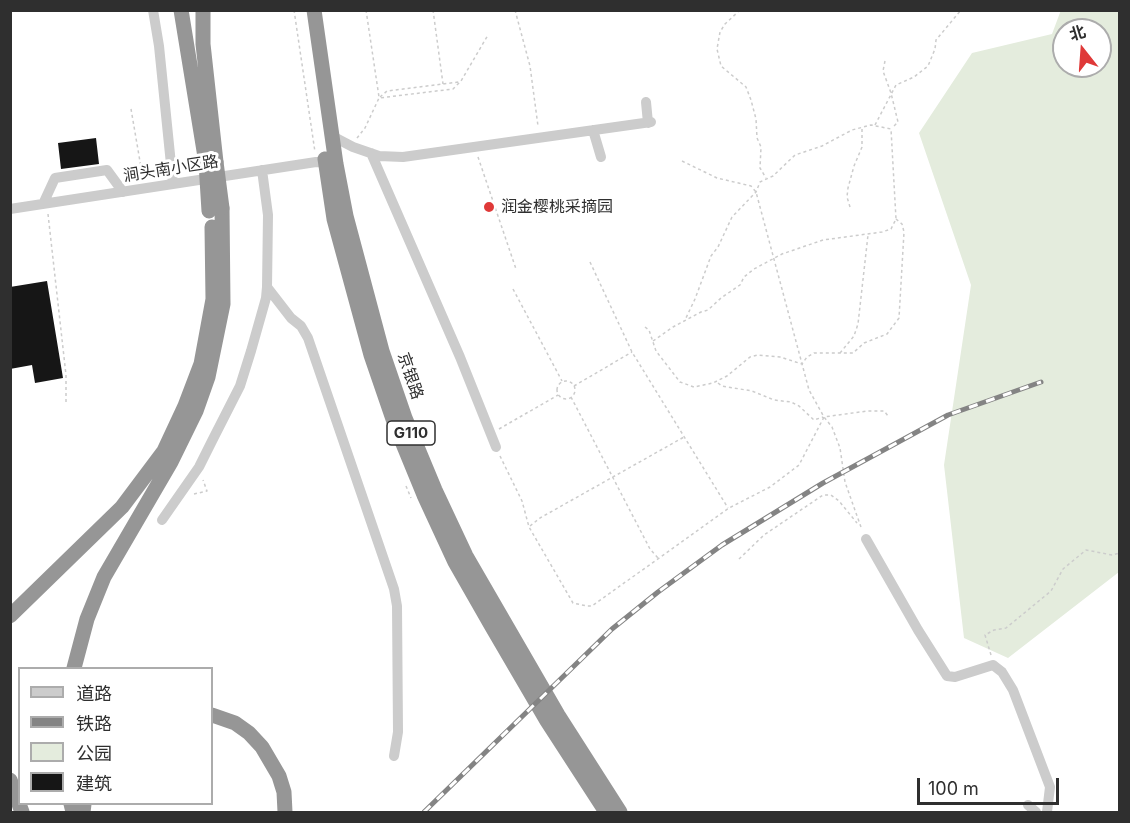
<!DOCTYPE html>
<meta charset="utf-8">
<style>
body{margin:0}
#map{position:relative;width:1130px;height:823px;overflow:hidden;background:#fff;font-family:Inter,"Noto Sans SC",sans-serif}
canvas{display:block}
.frame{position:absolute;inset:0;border:12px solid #2f2f2f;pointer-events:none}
.legend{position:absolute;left:18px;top:667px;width:195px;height:138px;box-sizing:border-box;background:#fff;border:2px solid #acacac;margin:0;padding:8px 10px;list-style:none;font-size:18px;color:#2f2f2f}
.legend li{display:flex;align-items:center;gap:12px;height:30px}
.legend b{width:30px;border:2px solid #acacac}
.north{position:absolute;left:1052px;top:18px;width:60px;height:60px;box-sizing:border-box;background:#fff;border:2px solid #acacac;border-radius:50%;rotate:343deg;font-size:16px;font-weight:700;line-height:24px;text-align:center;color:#2f2f2f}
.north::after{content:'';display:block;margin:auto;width:21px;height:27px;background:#df3938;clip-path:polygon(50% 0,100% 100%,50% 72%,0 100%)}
.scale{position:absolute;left:917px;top:778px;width:142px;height:27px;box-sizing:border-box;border:3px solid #2f2f2f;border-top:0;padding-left:8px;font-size:18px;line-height:21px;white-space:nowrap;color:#2f2f2f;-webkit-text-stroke:4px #fff;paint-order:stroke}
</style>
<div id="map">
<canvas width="1130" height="823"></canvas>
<div class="frame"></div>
<ul class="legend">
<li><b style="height:8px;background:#ccc"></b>道路</li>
<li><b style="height:8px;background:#848484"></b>铁路</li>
<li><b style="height:16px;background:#e4ecdd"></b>公园</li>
<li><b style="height:16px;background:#161616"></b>建筑</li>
</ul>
<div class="north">北</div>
<div class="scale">100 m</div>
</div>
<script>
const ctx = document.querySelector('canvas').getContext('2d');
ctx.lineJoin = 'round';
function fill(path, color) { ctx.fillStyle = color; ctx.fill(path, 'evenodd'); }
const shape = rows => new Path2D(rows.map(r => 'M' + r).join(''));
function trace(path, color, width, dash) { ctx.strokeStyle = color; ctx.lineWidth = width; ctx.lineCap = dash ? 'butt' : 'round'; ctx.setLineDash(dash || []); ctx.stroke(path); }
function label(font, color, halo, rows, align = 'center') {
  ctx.font = font + ' Inter,"Noto Sans SC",sans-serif'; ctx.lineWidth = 6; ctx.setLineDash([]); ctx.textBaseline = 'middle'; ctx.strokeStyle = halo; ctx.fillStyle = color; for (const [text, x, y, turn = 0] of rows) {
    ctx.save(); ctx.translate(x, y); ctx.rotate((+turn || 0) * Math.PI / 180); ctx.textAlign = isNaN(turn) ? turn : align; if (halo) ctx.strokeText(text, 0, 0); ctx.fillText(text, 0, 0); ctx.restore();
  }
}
fill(shape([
 [1061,10,1119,11,1119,572,1008,658,964,638,944,465,971,285,919,133,972,53,1052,34],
 [1064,30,1100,30,1100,66,1064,66]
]), '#e4ecdd');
fill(shape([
 [96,138,99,164,61,169,58,143],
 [47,281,63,378,35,383,32,365,10,369,10,287]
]), '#161616');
trace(shape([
 [294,10,315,152],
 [366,10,379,97],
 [433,10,443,84],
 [515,10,530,66,538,126],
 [740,10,725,24,720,32,717,49,721,66,746,87,751,100,756,119,757,138,761,147,760,168,766,178],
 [885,61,883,71,891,93,898,122,892,128],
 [380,97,387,91,459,82],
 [131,109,143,179],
 [875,125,896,85,914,77,928,66,935,49,936,40,961,10],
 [357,138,365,128,379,98,453,89,461,81,488,35],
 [478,157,516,269],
 [682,161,717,178,751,186,756,192,809,390,824,417,832,427,840,448,845,482,862,530],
 [850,207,847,197,848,188,854,166,862,147,862,128],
 [48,214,66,375,66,402],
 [590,262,632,352,728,508],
 [513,289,562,381],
 [645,327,649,330,656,351,680,382,694,387,713,383,727,376,750,357,758,355,780,357,802,364,807,357,814,353,853,353,864,343,887,334,899,318,904,232,902,224,896,219],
 [653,341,673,327,701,312,708,310,721,298,740,285,744,277,754,269,782,254,823,240,882,232,891,229,896,219,891,129,871,125,852,130,822,146,795,155,773,176,760,182,756,192,732,217,718,247,711,256,695,299,685,320],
 [840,353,854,336,858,324,868,235],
 '557 390a9 9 0 1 1 18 0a9 9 0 1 1-18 0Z',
 [718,383,722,386,752,391,774,400,791,402,799,406,814,420,823,417],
 [574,386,632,352],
 [571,397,650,549,658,558],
 [499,429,558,395],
 [500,456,522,501,529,527,573,603,587,606,592,606,729,508,770,487,799,465,824,417,867,411,884,411,889,417],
 [406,486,411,498],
 [194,494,207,491,203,480],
 [530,526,540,518,684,437],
 [739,559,764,535,823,495,831,495,839,501,857,523],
 [991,655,985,635,994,630,1006,628,1051,591,1063,569,1086,550,1112,555,1120,553]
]), '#ccc', 1.5, [3, 3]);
trace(shape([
 [153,10,159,46,173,184],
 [646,102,648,123],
 [593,130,601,157],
 [332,136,353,147,379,156,403,157,651,122],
 [371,153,460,357,496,447],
 [43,204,55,178,107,170,123,192],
 [10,209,316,162,330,163],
 [267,287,291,318,301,326,308,338,394,589,397,606,398,732,394,756],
 [162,520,199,467,213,439,240,386,251,351,266,298,267,287,268,215,262,170],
 [866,539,918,630,947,676,955,677,993,665,1002,672,1013,690,1050,787,1047,812],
 [1028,805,1036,812]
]), '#ccc', 10);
trace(shape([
 [181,10,206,163],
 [203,10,203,44,216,162],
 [314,10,336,164,346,216,382,351,405,418,435,490,466,556,558,715,620,812],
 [325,159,334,219,371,355,394,422,424,495,455,562,491,625,547,721,606,812],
 [10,616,122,507,164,451,185,406,201,364,213,299,212,227],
 [74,668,87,619,104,577,171,462,196,411,208,377,223,304,222,208],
 [212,715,235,723,249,733,262,747,279,776,284,792,285,812],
 [10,780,22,812],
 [71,804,73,812],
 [83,812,84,804]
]), '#969696', 15);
const rail = shape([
 [424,812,612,629,658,592,722,545,823,483,948,415,1041,382]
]);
trace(rail, '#848484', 5);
trace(rail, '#fff', 3, [9]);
trace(shape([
 [216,162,222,208],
 [206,163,209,211]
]), '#969696', 15);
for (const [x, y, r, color] of [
 [489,207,6,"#df3938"]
]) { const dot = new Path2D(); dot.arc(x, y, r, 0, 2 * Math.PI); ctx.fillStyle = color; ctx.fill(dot); trace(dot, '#fff', 2); }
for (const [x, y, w] of [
 [411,433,48]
]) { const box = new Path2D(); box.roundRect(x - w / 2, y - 12, w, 24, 4.5); ctx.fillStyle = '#fff'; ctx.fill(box); trace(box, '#2f2f2f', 1.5); }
label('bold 15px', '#2f2f2f', null, [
 ["G110",411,433]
]);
label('16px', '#2f2f2f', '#fff', [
 ["涧头南小区路",171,169,-9],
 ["京银路",410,376,71]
]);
label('16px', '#2f2f2f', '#fff', [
 ["润金樱桃采摘园",501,207]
], 'left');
</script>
